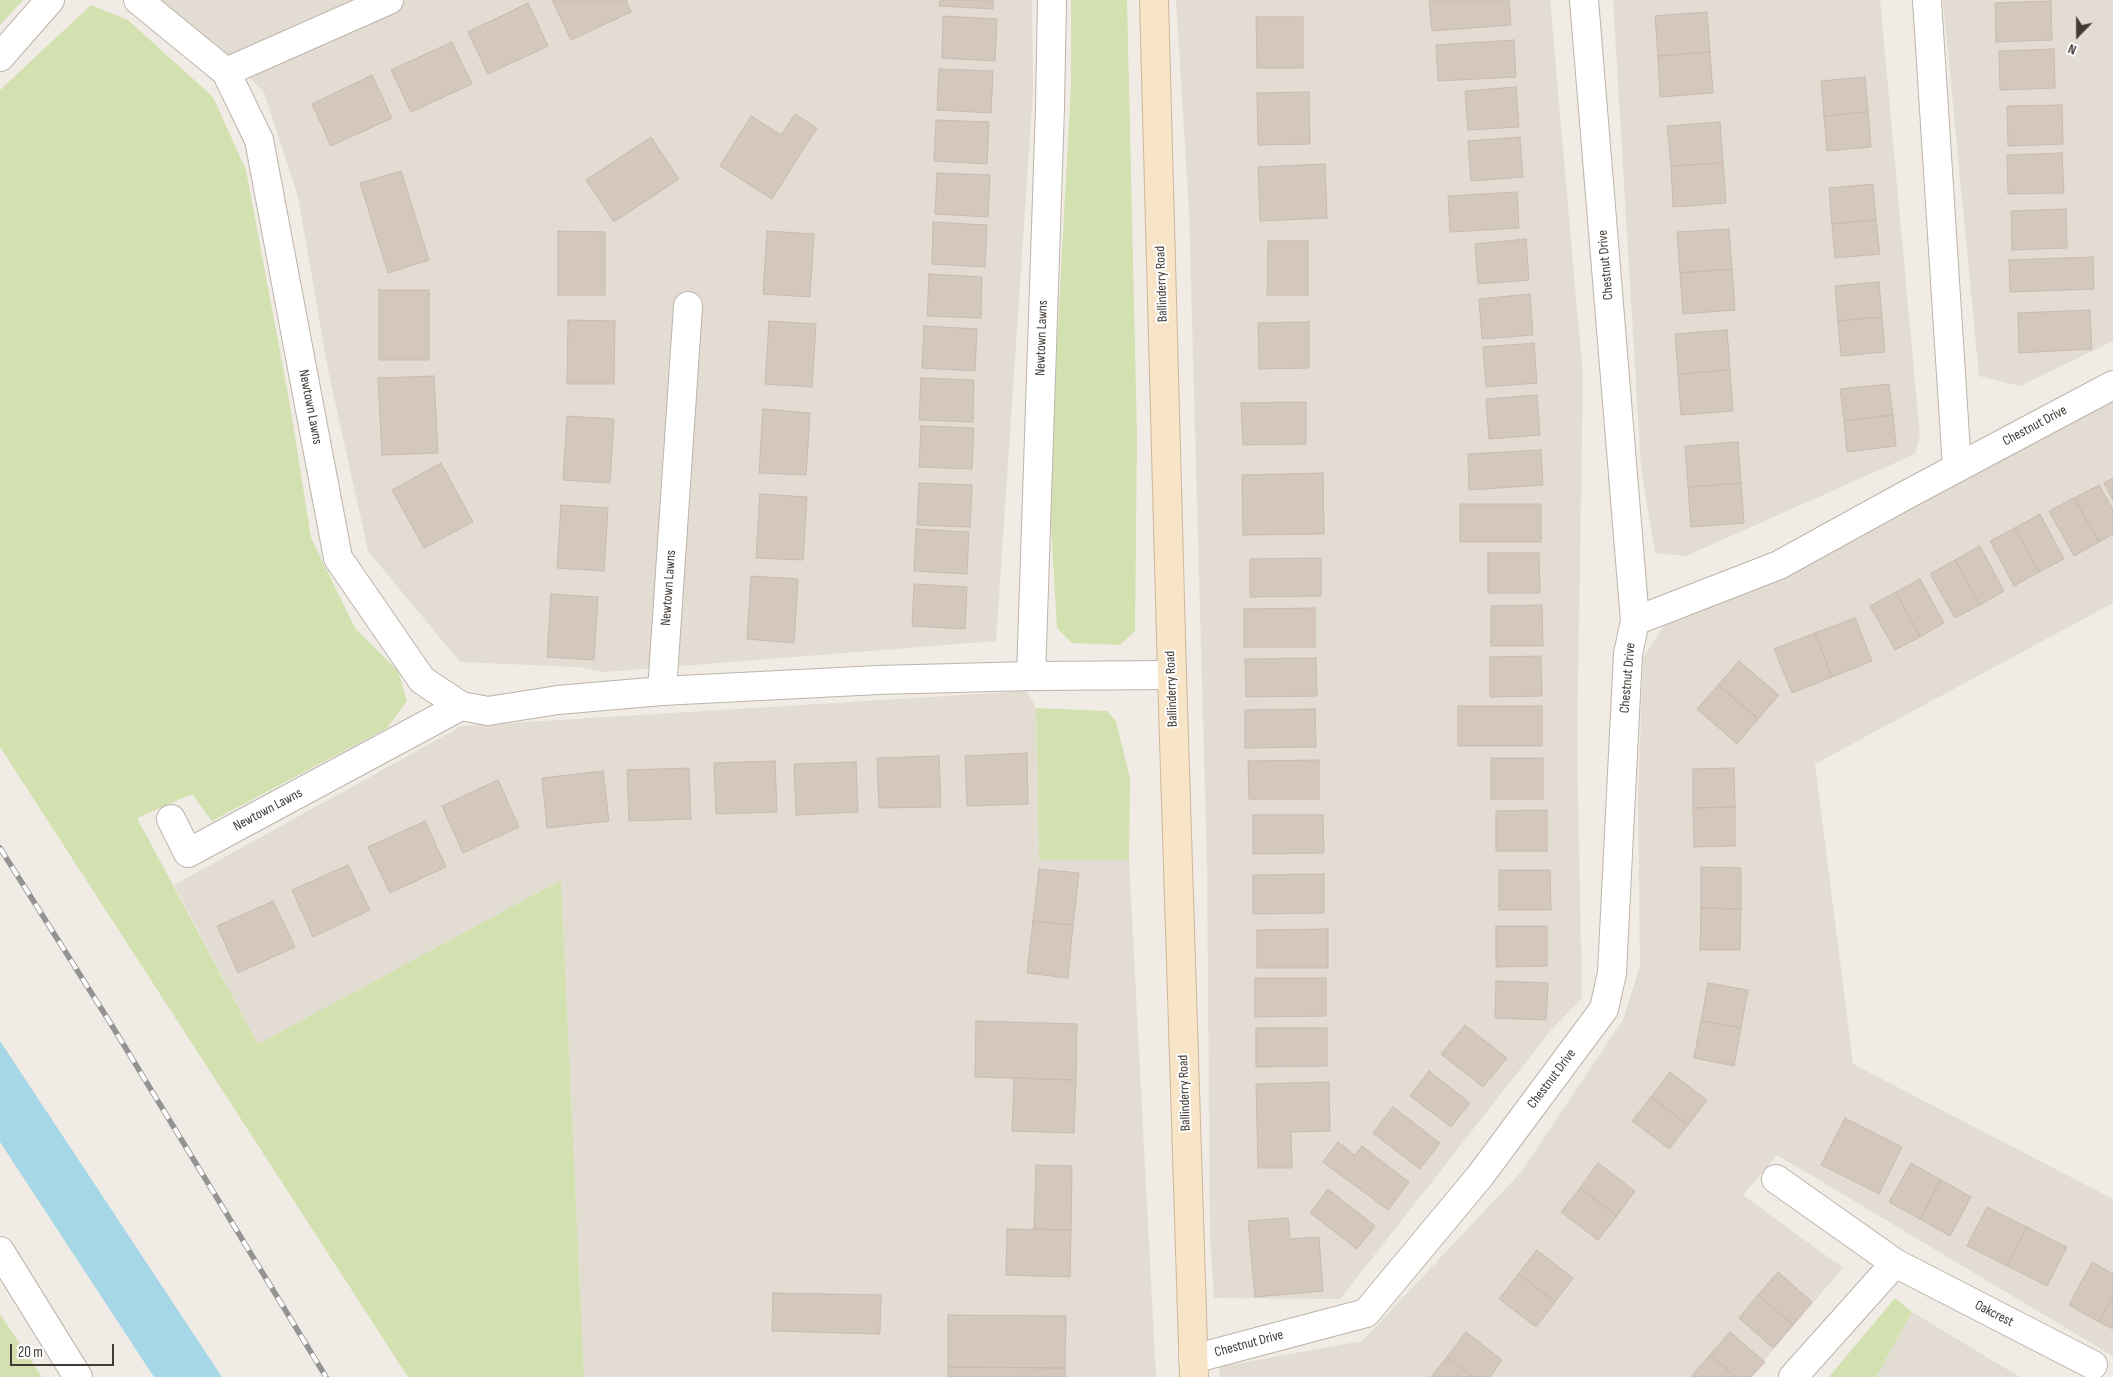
<!DOCTYPE html>
<style>
body{margin:0}
#map{position:relative;width:2113px;height:1377px;overflow:hidden;background:#f0ebe4;font-family:"Sofia Sans Condensed",sans-serif}
canvas{display:block}
.north{position:absolute;left:2053px;top:10px;width:50px;height:50px;-webkit-text-stroke:4px #fff;paint-order:stroke;rotate:202deg;font-size:14px;font-weight:700;line-height:20px;text-align:center;color:#413a35}
.north::after{content:'';display:block;margin:auto;width:18px;height:22px;background:#413a35;clip-path:polygon(50% 0,100% 100%,50% 72%,0 100%)}
.scale{position:absolute;left:10px;top:1344px;width:104px;height:22px;box-sizing:border-box;border:2px solid #413a35;border-top:0;padding-left:6px;font-size:15px;line-height:18px;white-space:nowrap;color:#413a35;-webkit-text-stroke:4px #fff;paint-order:stroke}
</style>
<div id="map">
<canvas width="2113" height="1377"></canvas>
<div class="north">N</div>
<div class="scale">20 m</div>
</div>
<script>
const ctx = document.querySelector('canvas').getContext('2d');
ctx.lineJoin = 'round';
function fill(path, color) { ctx.fillStyle = color; ctx.fill(path, 'evenodd'); }
const shape = rows => new Path2D(rows.map(r => 'M' + r).join(''));
function trace(path, color, width, dash) { ctx.strokeStyle = color; ctx.lineWidth = width; ctx.lineCap = dash ? 'butt' : 'round'; ctx.setLineDash(dash || []); ctx.stroke(path); }
function label(font, color, halo, rows, align = 'center') {
  ctx.font = font + ' "Sofia Sans Condensed",sans-serif'; ctx.lineWidth = 4; ctx.setLineDash([]); ctx.textBaseline = 'middle'; ctx.strokeStyle = halo; ctx.fillStyle = color; for (const [text, x, y, turn = 0] of rows) {
    ctx.save(); ctx.translate(x, y); ctx.rotate((+turn || 0) * Math.PI / 180); ctx.textAlign = isNaN(turn) ? turn : align; if (halo) ctx.strokeText(text, 0, 0); ctx.fillText(text, 0, 0); ctx.restore();
  }
}
fill(shape([
 [155,0,1032,0,1033,91,996,641,605,672,577,667,460,662,368,551,329,375,298,197,264,92,216,44],
 [1176,0,1550,0,1583,377,1577,743,1582,998,1551,1030,1340,1299,1214,1298,1210,1237,1207,866,1189,211],
 [1613,0,1880,0,1920,436,1915,454,1686,556,1655,553,1641,468],
 [1943,0,2113,0,2113,341,2020,386,1979,376],
 [2113,396,2113,603,1815,764,1853,1064,2113,1199,2113,1356,1777,1155,1743,1195,1843,1268,1750,1377,1220,1377,1219,1367,1362,1341,1522,1171,1623,1020,1640,966,1638,800,1643,658,1666,623],
 [1027,691,1036,708,1039,860,1129,860,1156,1377,584,1377,561,880,258,1044,174,885,462,726],
 [1912,1312,2020,1377,1876,1377]
]), '#e3dcd3');
fill(shape([
 [0,0,23,0,0,25],
 [1071,0,1127,0,1137,436,1135,631,1120,645,1072,643,1057,628,1049,492,1071,85],
 [91,5,128,20,213,97,246,170,290,405,311,538,355,628,398,671,407,701,387,728,212,821,192,794,137,818,258,1044,561,880,584,1377,408,1377,0,747,0,90],
 [1036,708,1107,711,1116,721,1130,778,1129,860,1039,860],
 [1895,1298,1912,1312,1876,1377,1829,1377],
 [0,1314,42,1377,0,1377]
]), '#d3e1b1');
fill(shape([
 [0,1041,222,1377,154,1377,0,1142]
]), '#a6d7e7');
const building = shape([
 [552,0,626,0,631,12,571,40,552,0],
 [940,0,993,0,993,9,939,6,940,0],
 [1429,0,1509,0,1511,25,1432,31,1429,0],
 [2051,1,2052,40,1996,42,1995,3,2051,1],
 [528,3,548,46,488,74,468,32,528,3],
 [1707,12,1710,52,1658,56,1655,16,1707,12],
 [943,16,997,19,995,61,942,58,943,16],
 [1256,17,1303,17,1303,68,1257,68,1256,17],
 [1514,40,1516,77,1438,81,1436,45,1514,40],
 [452,42,472,84,411,112,391,70,452,42],
 [2054,49,2055,88,2000,90,1999,51,2054,49],
 [1710,52,1713,93,1660,97,1658,56,1710,52],
 [939,69,993,71,991,113,937,110,939,69],
 [372,75,392,118,331,146,312,104,372,75],
 [1865,77,1868,112,1824,116,1821,81,1865,77],
 [1516,87,1519,127,1468,130,1465,91,1516,87],
 [1309,92,1310,144,1258,145,1257,93,1309,92],
 [2062,105,2063,144,2008,146,2007,106,2062,105],
 [1868,112,1871,147,1827,151,1824,116,1868,112],
 [795,114,817,128,772,199,720,166,751,116,781,135,795,114],
 [936,120,989,122,987,164,934,161,936,120],
 [1720,122,1723,163,1671,166,1667,126,1720,122],
 [651,137,679,179,614,222,586,180,651,137],
 [1520,137,1523,177,1471,181,1468,141,1520,137],
 [2062,153,2064,193,2008,194,2007,155,2062,153],
 [1723,163,1726,203,1673,207,1671,166,1723,163],
 [1325,164,1327,218,1260,221,1258,167,1325,164],
 [401,171,429,260,388,273,360,183,401,171],
 [937,173,990,175,988,217,935,214,937,173],
 [1873,184,1876,220,1832,224,1829,188,1873,184],
 [1517,192,1519,228,1450,232,1448,196,1517,192],
 [2066,209,2067,248,2012,250,2011,211,2066,209],
 [1876,220,1880,254,1835,258,1832,224,1876,220],
 [933,222,987,225,985,267,932,264,933,222],
 [1729,229,1732,269,1680,273,1677,232,1729,229],
 [558,231,605,232,605,295,558,295,558,231],
 [767,231,814,234,810,297,763,294,767,231],
 [1526,239,1529,280,1478,284,1475,244,1526,239],
 [1268,241,1308,241,1308,295,1267,295,1268,241],
 [2093,257,2094,289,2010,292,2009,260,2093,257],
 [1732,269,1735,310,1683,314,1680,273,1732,269],
 [929,274,982,277,981,318,927,316,929,274],
 [1879,282,1882,317,1838,321,1835,286,1879,282],
 [379,290,429,290,429,360,379,360,379,290],
 [1530,294,1533,335,1482,339,1479,299,1530,294],
 [2090,310,2092,349,2019,353,2018,313,2090,310],
 [1882,317,1885,352,1841,356,1838,321,1882,317],
 [568,320,615,321,614,384,567,384,568,320],
 [769,321,816,324,812,387,765,384,769,321],
 [1309,322,1309,368,1259,369,1258,323,1309,322],
 [924,326,977,329,975,371,922,368,924,326],
 [1727,330,1730,370,1678,374,1675,334,1727,330],
 [1534,343,1537,383,1486,387,1483,347,1534,343],
 [1730,370,1733,411,1681,415,1678,374,1730,370],
 [434,376,438,453,382,455,378,378,434,376],
 [921,378,974,380,973,422,919,420,921,378],
 [1889,384,1893,415,1844,421,1840,389,1889,384],
 [1537,395,1540,435,1489,439,1486,399,1537,395],
 [1306,402,1306,444,1243,445,1241,403,1306,402],
 [763,409,810,413,806,475,759,473,763,409],
 [1893,415,1896,446,1847,452,1844,421,1893,415],
 [567,416,614,419,610,483,563,480,567,416],
 [921,426,974,428,972,469,919,467,921,426],
 [1738,442,1741,483,1688,487,1685,446,1738,442],
 [1541,450,1543,485,1469,490,1468,454,1541,450],
 [441,463,473,522,424,548,392,490,441,463],
 [1323,473,1324,534,1243,535,1242,475,1323,473],
 [2113,478,2113,500,2104,483,2113,478],
 [919,483,972,485,970,527,917,525,919,483],
 [1741,483,1744,523,1691,527,1688,487,1741,483],
 [2099,485,2113,510,2113,534,2099,542,2074,498,2099,485],
 [760,494,807,497,803,560,756,558,760,494],
 [2074,498,2099,542,2074,556,2049,511,2074,498],
 [1460,504,1541,504,1541,542,1460,542,1460,504],
 [561,505,608,508,604,571,557,568,561,505],
 [2040,514,2064,559,2039,572,2015,528,2040,514],
 [2015,528,2039,572,2014,586,1990,541,2015,528],
 [916,529,969,532,967,574,914,571,916,529],
 [1980,546,2004,591,1980,605,1955,560,1980,546],
 [1488,553,1539,553,1540,593,1488,593,1488,553],
 [1321,558,1321,596,1250,597,1250,559,1321,558],
 [1955,560,1980,605,1955,618,1930,574,1955,560],
 [751,576,798,579,794,643,747,639,751,576],
 [1920,579,1944,623,1920,637,1896,592,1920,579],
 [914,584,967,587,965,629,912,626,914,584],
 [1896,592,1920,637,1895,650,1870,606,1896,592],
 [551,594,598,597,594,660,547,657,551,594],
 [1542,605,1543,646,1491,646,1491,606,1542,605],
 [1315,608,1315,647,1244,647,1244,609,1315,608],
 [1855,618,1872,661,1832,677,1815,633,1855,618],
 [1815,633,1832,677,1792,693,1774,649,1815,633],
 [1541,656,1542,696,1490,697,1490,657,1541,656],
 [1316,658,1317,696,1246,697,1245,659,1316,658],
 [1739,661,1779,695,1758,719,1718,685,1739,661],
 [1718,685,1758,719,1737,744,1697,709,1718,685],
 [1458,706,1542,706,1542,746,1458,746,1458,706],
 [1315,709,1316,747,1245,748,1245,710,1315,709],
 [1027,753,1028,804,967,806,965,756,1027,753],
 [939,756,941,807,879,808,877,758,939,756],
 [1491,758,1543,758,1543,799,1491,799,1491,758],
 [1319,760,1319,799,1249,799,1248,761,1319,760],
 [775,761,777,812,716,814,714,763,775,761],
 [856,762,858,812,796,815,794,764,856,762],
 [689,768,691,819,629,821,627,770,689,768],
 [1734,768,1735,807,1693,808,1693,769,1734,768],
 [603,771,609,821,547,828,542,778,603,771],
 [498,780,519,827,463,853,442,806,498,780],
 [1735,807,1735,846,1694,847,1693,808,1735,807],
 [1547,810,1547,851,1496,851,1496,811,1547,810],
 [1253,815,1323,815,1324,853,1253,854,1253,815],
 [425,821,446,867,390,893,368,847,425,821],
 [348,865,370,910,313,937,292,890,348,865],
 [1701,867,1741,868,1741,909,1701,908,1701,867],
 [1039,869,1079,873,1073,925,1033,921,1039,869],
 [1499,870,1550,870,1551,910,1499,910,1499,870],
 [1324,874,1324,913,1253,914,1253,875,1324,874],
 [273,901,295,947,238,973,217,926,273,901],
 [1701,908,1741,909,1740,950,1700,950,1701,908],
 [1033,921,1073,925,1068,978,1027,973,1033,921],
 [1496,926,1547,926,1547,966,1496,967,1496,926],
 [1328,929,1328,968,1257,968,1257,930,1328,929],
 [1255,978,1326,978,1326,1016,1255,1017,1255,978],
 [1496,981,1548,983,1546,1020,1495,1018,1496,981],
 [1708,983,1748,990,1741,1028,1701,1021,1708,983],
 [976,1021,1077,1024,1076,1080,975,1077,976,1021],
 [1701,1021,1741,1028,1734,1066,1694,1058,1701,1021],
 [1465,1025,1507,1058,1483,1087,1441,1054,1465,1025],
 [1256,1028,1327,1028,1327,1066,1256,1067,1256,1028],
 [1429,1071,1470,1103,1451,1127,1410,1096,1429,1071],
 [1670,1072,1707,1100,1688,1125,1651,1097,1670,1072],
 [1014,1078,1076,1080,1074,1133,1012,1131,1014,1078],
 [1329,1082,1330,1131,1291,1132,1292,1168,1258,1168,1256,1084,1329,1082],
 [1651,1097,1688,1125,1669,1149,1632,1121,1651,1097],
 [1393,1107,1440,1143,1420,1169,1373,1133,1393,1107],
 [1845,1118,1902,1147,1879,1194,1821,1165,1845,1118],
 [1338,1142,1355,1155,1362,1146,1409,1182,1388,1210,1323,1162,1338,1142],
 [1598,1163,1635,1191,1617,1216,1580,1188,1598,1163],
 [1911,1163,1941,1180,1920,1219,1889,1202,1911,1163],
 [1036,1165,1072,1166,1071,1230,1034,1229,1036,1165],
 [1941,1180,1971,1197,1950,1236,1920,1219,1941,1180],
 [1580,1188,1617,1216,1598,1240,1561,1212,1580,1188],
 [1328,1189,1375,1226,1357,1249,1310,1213,1328,1189],
 [1987,1207,2027,1227,2007,1266,1967,1246,1987,1207],
 [1288,1218,1290,1239,1319,1237,1323,1291,1255,1297,1248,1221,1288,1218],
 [2027,1227,2067,1247,2047,1286,2007,1266,2027,1227],
 [1007,1229,1071,1230,1070,1277,1006,1275,1007,1229],
 [1537,1250,1573,1278,1555,1302,1518,1274,1537,1250],
 [2092,1262,2113,1274,2113,1296,2099,1322,2069,1305,2092,1262],
 [1778,1272,1812,1302,1793,1325,1758,1295,1778,1272],
 [1518,1274,1555,1302,1536,1327,1499,1299,1518,1274],
 [773,1293,881,1295,880,1334,772,1331,773,1293],
 [1758,1295,1793,1325,1773,1348,1739,1318,1758,1295],
 [2113,1296,2113,1329,2099,1322,2113,1296],
 [948,1315,1066,1316,1065,1368,948,1367,948,1315],
 [1466,1332,1502,1360,1490,1377,1473,1377,1447,1357,1466,1332],
 [1730,1332,1765,1362,1751,1377,1736,1377,1710,1355,1730,1332],
 [1710,1355,1736,1377,1691,1377,1710,1355],
 [1447,1357,1473,1377,1431,1377,1447,1357],
 [948,1367,1065,1368,1065,1377,948,1377,948,1367]
]);
fill(building, '#d3c7be');
trace(building, '#cabbaf', 1);
const street = shape([
 [138,0,226,72,259,140,338,558,422,680,461,706,488,711,558,700,662,691,878,680,1031,676,1172,675],
 [1584,0,1635,621],
 [1927,0,1957,468],
 [0,57,50,0],
 [226,72,389,0],
 [1031,676,1050,107,1052,0],
 [662,691,688,306],
 [171,819,188,853,461,706],
 [1776,1179,1895,1263,2093,1365],
 [0,1251,78,1377],
 [1193,1359,1366,1313,1480,1176,1604,1009,1612,973,1628,654,1635,621,1779,565,1906,495,2113,385],
 [1793,1377,1895,1263]
]);
const secondary = shape([
 [1154,0,1172,675,1194,1377]
]);
trace(street, '#bdb4ab', 30);
trace(secondary, '#ceb89b', 30);
trace(street, '#fff', 28);
trace(secondary, '#f8e4c6', 28);
const rail = shape([
 [0,848,111,1024,326,1377]
]);
trace(rail, '#939393', 5.5);
trace(rail, '#fff', 4, [11]);
label('14px', '#413a35', '#fff', [
 ["Chestnut Drive",1606,265,-95],
 ["Ballinderry Road",1162,284,-92],
 ["Newtown Lawns",1042,338,-88],
 ["Newtown Lawns",310,407,79],
 ["Chestnut Drive",2035,426,-28],
 ["Newtown Lawns",669,588,-86],
 ["Chestnut Drive",1628,678,-85],
 ["Ballinderry Road",1172,689,-92],
 ["Newtown Lawns",268,810,-28],
 ["Chestnut Drive",1552,1079,-53],
 ["Ballinderry Road",1185,1093,-92],
 ["Oakcrest",1994,1314,27],
 ["Chestnut Drive",1249,1344,-15]
]);
</script>
